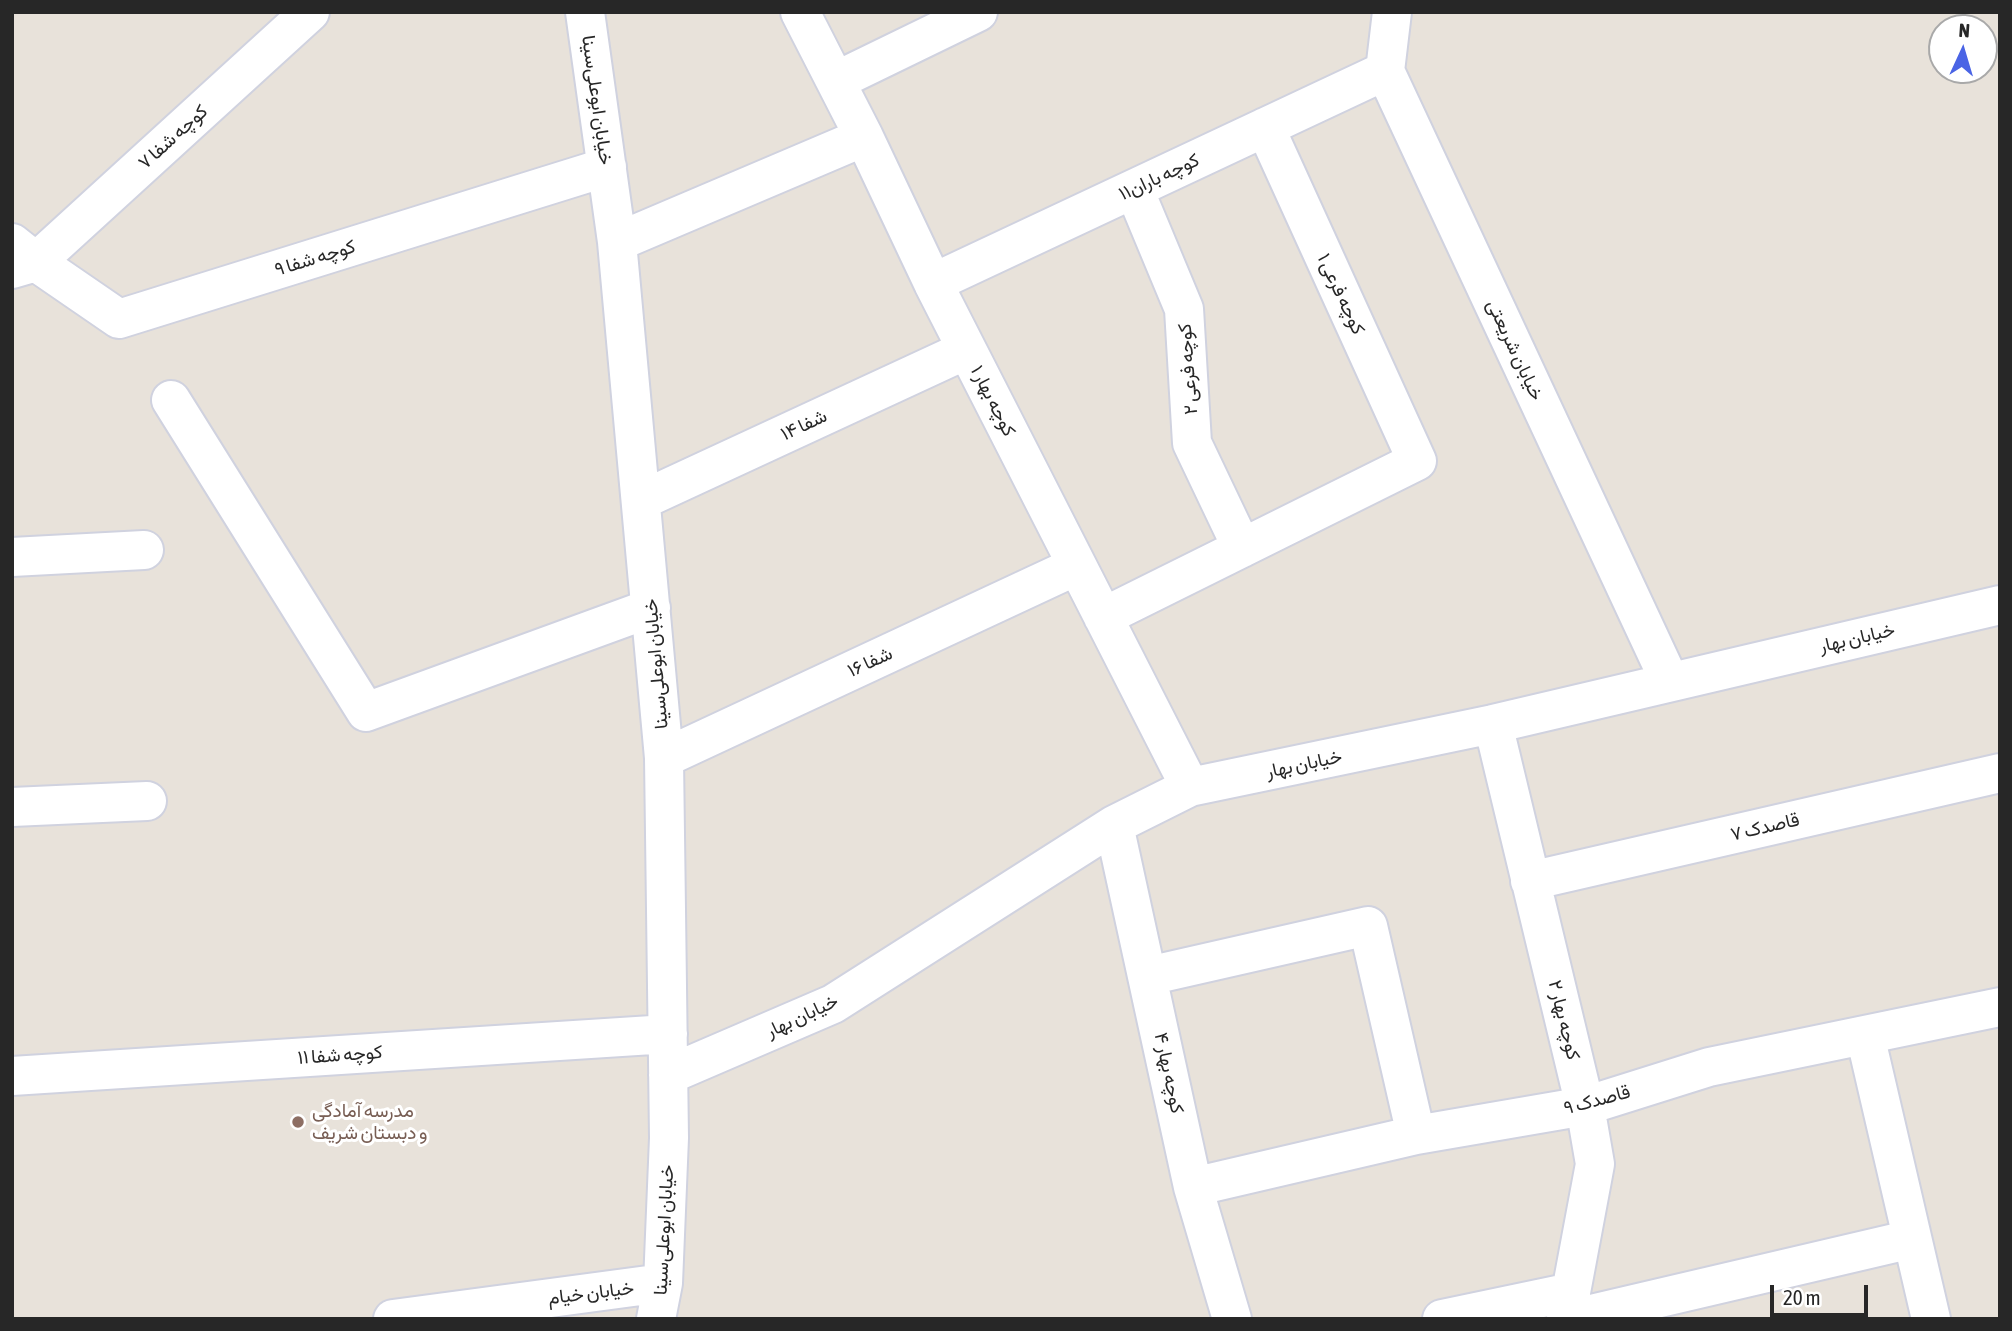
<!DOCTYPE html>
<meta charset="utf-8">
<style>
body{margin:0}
#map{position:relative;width:2012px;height:1331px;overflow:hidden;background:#e8e2da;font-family:"Asap Condensed",sans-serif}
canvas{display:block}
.frame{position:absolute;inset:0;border:14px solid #272727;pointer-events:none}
.north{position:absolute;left:1928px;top:14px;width:70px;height:70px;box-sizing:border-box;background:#fff;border:2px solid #a9a9a9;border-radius:50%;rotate:4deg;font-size:19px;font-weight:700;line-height:28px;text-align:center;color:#272727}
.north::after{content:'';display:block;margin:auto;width:24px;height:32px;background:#4a64e5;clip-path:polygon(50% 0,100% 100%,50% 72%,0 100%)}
.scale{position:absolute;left:1770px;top:1285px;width:98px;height:32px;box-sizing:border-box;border:4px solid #272727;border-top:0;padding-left:9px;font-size:21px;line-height:24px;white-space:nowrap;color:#272727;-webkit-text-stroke:5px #fff;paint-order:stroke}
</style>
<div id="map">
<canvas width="2012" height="1331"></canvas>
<div class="frame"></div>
<div class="north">N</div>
<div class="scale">20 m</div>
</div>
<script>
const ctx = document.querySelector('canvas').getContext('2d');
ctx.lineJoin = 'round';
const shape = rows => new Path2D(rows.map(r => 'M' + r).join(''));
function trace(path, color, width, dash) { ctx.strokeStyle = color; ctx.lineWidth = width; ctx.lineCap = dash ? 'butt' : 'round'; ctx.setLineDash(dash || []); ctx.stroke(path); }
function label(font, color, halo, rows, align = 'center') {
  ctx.font = font + ' "Asap Condensed",Vazirmatn,sans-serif'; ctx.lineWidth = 6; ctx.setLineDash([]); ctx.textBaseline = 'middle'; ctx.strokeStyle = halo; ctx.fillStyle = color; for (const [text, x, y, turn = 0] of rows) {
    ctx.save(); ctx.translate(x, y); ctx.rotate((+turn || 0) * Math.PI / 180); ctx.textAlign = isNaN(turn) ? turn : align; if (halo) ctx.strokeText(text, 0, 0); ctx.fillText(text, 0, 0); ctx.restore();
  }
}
const minor = shape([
 [585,12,617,242,664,758,669,1138,663,1283,656,1319],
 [800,12,864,137,933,283,1190,787],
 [1392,12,1385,71,1670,682],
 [836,81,978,12],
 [1134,189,1184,309,1192,443,1242,548],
 [617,242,864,137],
 [12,243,36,262,119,319,607,167],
 [12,269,36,262,310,12],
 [933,283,1385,71],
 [171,400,366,712,651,608],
 [642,500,966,350],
 [12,557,144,550],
 [1103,617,1417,461,1265,127],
 [1493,724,1585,1106,1595,1164,1566,1319],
 [664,758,1076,566],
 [12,807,147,801],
 [1114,825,1193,1187,1232,1319],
 [1530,881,2000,773],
 [1148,976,1368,926,1416,1135],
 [1865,1035,1931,1319],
 [668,1075,833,1004,1114,825,1190,787,1493,724,2000,605],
 [12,1076,668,1034],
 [1193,1187,1416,1135,1585,1106,1709,1067,2000,1007],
 [393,1319,663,1283],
 [1442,1319,1571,1292],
 [1570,1319,1912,1239]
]);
trace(minor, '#d0d2df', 42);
trace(minor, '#fff', 38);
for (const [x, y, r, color] of [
 [298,1122,7,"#8d6e63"]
]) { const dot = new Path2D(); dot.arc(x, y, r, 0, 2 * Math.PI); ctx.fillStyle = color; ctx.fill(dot); trace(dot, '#fff', 2.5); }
label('19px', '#272727', '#fff', [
 ["خیابان ابوعلی‌سینا",597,100,82],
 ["کوچه شفا ۷",173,137,-42],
 ["کوچه باران۱۱",1159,177,-25],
 ["کوچه شفا ۹",315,258,-17],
 ["کوچه فرعی ۱",1341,294,65],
 ["خیابان شریعتی",1515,350,65],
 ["کوچه فرعی ۲",1188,369,-94],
 ["کوچه بهار ۱",993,401,63],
 ["شفا ۱۴",804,425,-25],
 ["خیابان بهار",1857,638,-13],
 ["شفا ۱۶",870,662,-25],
 ["خیابان ابوعلی‌سینا",656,664,-95],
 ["خیابان بهار",1304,764,-12],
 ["قاصدک ۷",1765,827,-13],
 ["خیابان بهار",802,1016,-25],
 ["کوچه بهار ۲",1564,1020,76],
 ["کوچه شفا ۱۱",340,1055,-4],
 ["کوچه بهار ۴",1169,1073,78],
 ["قاصدک ۹",1597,1100,-15],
 ["خیابان ابوعلی‌سینا",664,1230,-87],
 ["خیابان خیام",591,1293,-7]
]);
label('19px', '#785e54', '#fff', [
 ["مدرسه آمادگی",312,1111],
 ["و دبستان شریف",312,1133]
], 'left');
</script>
